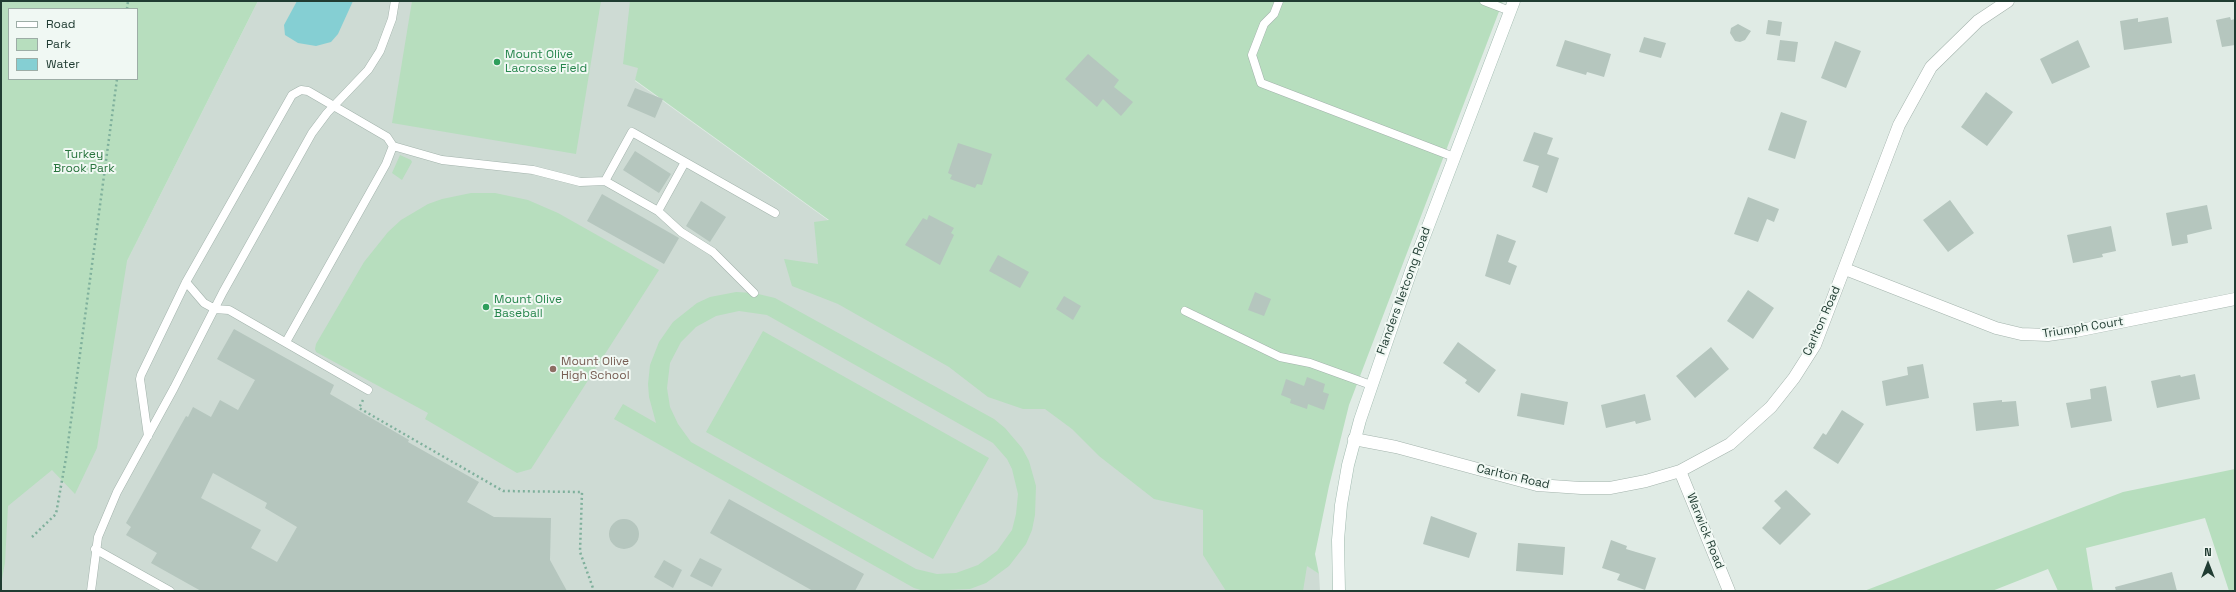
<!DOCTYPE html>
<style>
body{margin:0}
#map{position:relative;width:2236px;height:592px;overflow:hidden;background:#e0ebe5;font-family:"Space Grotesk",sans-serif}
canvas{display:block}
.frame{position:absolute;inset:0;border:2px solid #203c32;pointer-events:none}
.legend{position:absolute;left:8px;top:8px;width:130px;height:72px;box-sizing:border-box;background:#f0f8f3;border:1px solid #9dada6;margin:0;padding:5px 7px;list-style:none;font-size:12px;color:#203c32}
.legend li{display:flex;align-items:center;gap:8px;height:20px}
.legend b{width:20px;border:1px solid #9dada6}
.north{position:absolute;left:2188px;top:544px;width:40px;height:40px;-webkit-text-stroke:3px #f0f8f3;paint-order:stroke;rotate:0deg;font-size:11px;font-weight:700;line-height:16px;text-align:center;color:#203c32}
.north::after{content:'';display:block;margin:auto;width:14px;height:18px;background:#203c32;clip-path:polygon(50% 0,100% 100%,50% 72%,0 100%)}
</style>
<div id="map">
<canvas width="2236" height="592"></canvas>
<div class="frame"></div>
<ul class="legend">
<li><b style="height:5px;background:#fff"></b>Road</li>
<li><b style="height:11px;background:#b7debe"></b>Park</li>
<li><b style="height:11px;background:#85cfd3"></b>Water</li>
</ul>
<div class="north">N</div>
</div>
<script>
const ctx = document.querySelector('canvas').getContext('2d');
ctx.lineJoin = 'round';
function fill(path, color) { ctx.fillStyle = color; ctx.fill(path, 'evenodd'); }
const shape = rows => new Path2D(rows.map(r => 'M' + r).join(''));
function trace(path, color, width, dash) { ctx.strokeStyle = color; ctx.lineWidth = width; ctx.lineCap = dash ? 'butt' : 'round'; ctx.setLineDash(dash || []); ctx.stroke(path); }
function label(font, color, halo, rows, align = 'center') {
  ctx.font = font + ' "Space Grotesk",sans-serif'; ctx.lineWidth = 4; ctx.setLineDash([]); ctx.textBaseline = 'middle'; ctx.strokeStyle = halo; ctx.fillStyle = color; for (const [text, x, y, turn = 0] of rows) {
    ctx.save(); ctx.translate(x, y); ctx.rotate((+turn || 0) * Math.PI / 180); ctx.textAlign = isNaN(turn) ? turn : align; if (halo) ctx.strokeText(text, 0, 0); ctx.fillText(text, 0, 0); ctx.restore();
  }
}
fill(shape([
 [258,1,659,1,635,81,1319,574,1320,591,1,591,1,497,18,477]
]), '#cedbd4');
fill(shape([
 [1,1,258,1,127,261,97,448,75,494,52,470,8,506,5,563,1,584],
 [9,9,137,9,137,79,9,79],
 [412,1,601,1,576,154,392,123],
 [630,1,1503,1,1349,405,1329,486,1315,554,1319,574,1307,566,1303,591,1226,591,1203,555,1203,510,1154,499,1099,456,1072,429,1045,409,1023,409,988,397,949,367,838,304,792,286,784,259,818,264,814,222,829,220,635,80,638,68,623,64],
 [400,155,411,160,412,162,402,180,392,173],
 [471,193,495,193,528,200,558,213,659,270,531,469,517,473,425,419,428,413,316,352,315,349,316,344,364,262,388,232,401,220,428,204,442,199],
 [736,292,754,293,775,298,994,419,1005,428,1022,448,1029,461,1036,486,1035,515,1032,530,1026,544,1009,566,986,583,970,589,924,591,914,588,614,419,623,404,656,423,649,397,648,384,650,365,659,342,673,322,697,303,710,297],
 [739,311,767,315,993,443,1007,459,1012,469,1018,494,1016,514,1012,530,997,551,978,565,956,573,937,574,916,569,691,442,678,424,670,407,667,388,670,363,681,342,696,327,716,316],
 [763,331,989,458,933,559,706,432],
 [2235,469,2235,591,2229,591,2205,518,2086,548,2093,591,2058,591,2048,569,1992,591,1864,591,2123,492]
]), '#b7debe');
fill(shape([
 [297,1,353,1,338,34,331,42,316,46,298,43,285,35,284,25]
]), '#85cfd3');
fill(shape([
 [2168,17,2172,43,2124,50,2120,21,2138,18,2138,22],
 [2230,17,2231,20,2235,19,2235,45,2222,47,2216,20],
 [1768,20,1782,22,1780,36,1766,34],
 [1738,24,1751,31,1745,40,1740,42,1735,41,1730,33,1731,28],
 [1644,37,1666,43,1661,58,1639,52],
 [1565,40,1611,54,1604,77,1587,72,1586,75,1556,66],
 [1780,40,1798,42,1795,62,1777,60],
 [2078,40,2090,67,2052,84,2040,59],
 [1835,41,1861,51,1846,88,1821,78],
 [1088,54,1119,80,1114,87,1133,102,1121,116,1103,99,1097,107,1065,79],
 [635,88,663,99,655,118,627,106],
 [1986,92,2013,112,1987,146,1961,127],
 [1781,112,1807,121,1795,159,1768,150],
 [1534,132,1553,138,1547,154,1559,158,1547,193,1532,187,1539,166,1523,161],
 [958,143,992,154,982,185,977,184,975,188,950,179,952,175,948,173],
 [635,151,671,174,659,193,623,170],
 [602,194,679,238,664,264,587,221],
 [1748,197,1779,209,1774,222,1767,219,1758,242,1734,234],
 [1950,200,1974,233,1948,252,1923,220],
 [701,201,726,217,710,242,686,226],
 [2207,205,2212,229,2187,235,2188,243,2172,246,2166,213],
 [929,215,954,228,951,233,954,235,940,265,905,245,923,218,927,220],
 [2111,226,2116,251,2102,254,2103,257,2073,263,2067,235],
 [1497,234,1516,241,1508,262,1517,266,1510,285,1485,276],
 [998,255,1029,272,1020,288,989,271],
 [1748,290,1774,308,1753,339,1727,321],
 [1255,292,1271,299,1264,316,1248,310],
 [1064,296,1081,306,1073,320,1056,309],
 [234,329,334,385,330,394,409,440,408,442,479,482,467,502,494,517,551,518,550,560,567,591,201,591,151,563,157,553,126,535,131,527,126,523,186,416,188,417,193,407,211,417,220,400,238,410,255,380,217,359],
 [213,473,267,503,265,508,297,527,277,562,251,548,261,530,201,498],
 [1458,342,1496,370,1479,393,1465,383,1467,380,1443,363],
 [1711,347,1729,369,1695,398,1676,376],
 [1923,364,1929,398,1886,406,1882,381,1908,375,1907,367],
 [2195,374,2200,399,2157,408,2151,381,2180,375,2181,377],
 [1307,377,1325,384,1323,392,1329,394,1324,410,1308,404,1307,409,1290,403,1291,399,1281,395,1286,379,1304,386],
 [2106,386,2112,421,2071,428,2066,403,2091,399,2090,389],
 [1521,393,1568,402,1564,425,1517,416],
 [1645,394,1651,420,1636,424,1635,421,1606,428,1601,405],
 [2002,400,2002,402,2016,401,2019,426,1976,431,1973,403],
 [1842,410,1864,424,1838,464,1813,448,1823,433,1826,435],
 [1786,490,1811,514,1780,545,1762,528,1781,508,1774,501],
 [729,499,864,574,855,591,813,591,710,533],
 [1431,516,1477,533,1469,558,1423,544],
 '609 534a15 15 0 1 1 30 0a15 15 0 1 1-30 0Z',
 [1611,540,1627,546,1626,549,1656,558,1645,590,1617,580,1620,574,1602,568],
 [1518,543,1565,547,1563,575,1516,571],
 [700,558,722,569,712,587,690,576],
 [664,560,682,570,673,588,654,577],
 [2172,572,2177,591,2116,591,2115,587]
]), '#b5c6be');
const lane = shape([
 [1279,1,1274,14,1264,24,1252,55,1261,83,1454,157],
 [1484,1,1510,11],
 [393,146,442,160,533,170,580,182,605,181,658,211,681,232,713,252,754,293],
 [685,162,775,213],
 [605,181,632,132,685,162,658,211],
 [186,282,204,303,215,309,229,310,368,390],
 [1185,311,1280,357,1310,363,1371,385],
 [148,436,140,379,141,375,186,282,292,95,301,90,308,91,387,137,393,146,386,164,286,342],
 [95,549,170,591],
 [91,591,98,537,117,492,174,388,223,292,312,133,327,113,368,70,380,51,392,19,395,1]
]);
const street = shape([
 [1845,269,1996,328,2021,334,2048,335,2076,331,2235,299],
 [1354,439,1396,447,1537,485,1581,488,1610,488,1646,481,1680,471,1730,444,1771,407,1794,378,1815,345,1899,125,1931,67,1978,21,2008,1],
 [1680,471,1729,591]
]);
const secondary = shape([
 [1339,591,1338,540,1341,505,1348,465,1360,420,1411,271,1514,1]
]);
trace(lane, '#a3b3ac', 9);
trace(street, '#a3b3ac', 13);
trace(secondary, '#a0baaf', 13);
trace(shape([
 [127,9,128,1],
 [363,400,359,408,503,491,582,492,580,552,594,591],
 [32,537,56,514,66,458,117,79]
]), '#7fb09c', 2.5, [2, 3]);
trace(lane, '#fff', 8);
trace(street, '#fff', 12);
trace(secondary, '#fff', 12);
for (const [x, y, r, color] of [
 [497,62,4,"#2e9e5b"],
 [486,307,4,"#2e9e5b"],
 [553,369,4,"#8d6e63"]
]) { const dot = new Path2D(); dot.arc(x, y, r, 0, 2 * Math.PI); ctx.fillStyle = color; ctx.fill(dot); trace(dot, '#f0f8f3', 1.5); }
label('12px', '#27864d', '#f0f8f3', [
 ["Mount Olive",505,55],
 ["Lacrosse Field",505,69],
 ["Mount Olive",494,300],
 ["Baseball",494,314]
], 'left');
label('12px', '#29743e', '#f0f8f3', [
 ["Turkey",84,155],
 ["Brook Park",84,169]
]);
label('12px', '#203c32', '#f0f8f3', [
 ["Flanders Netcong Road",1404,291,-70],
 ["Carlton Road",1822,321,-66],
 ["Triumph Court",2083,328,-9],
 ["Carlton Road",1513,477,13],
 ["Warwick Road",1705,531,68]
]);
label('12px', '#785e54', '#f0f8f3', [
 ["Mount Olive",561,362],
 ["High School",561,376]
], 'left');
</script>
